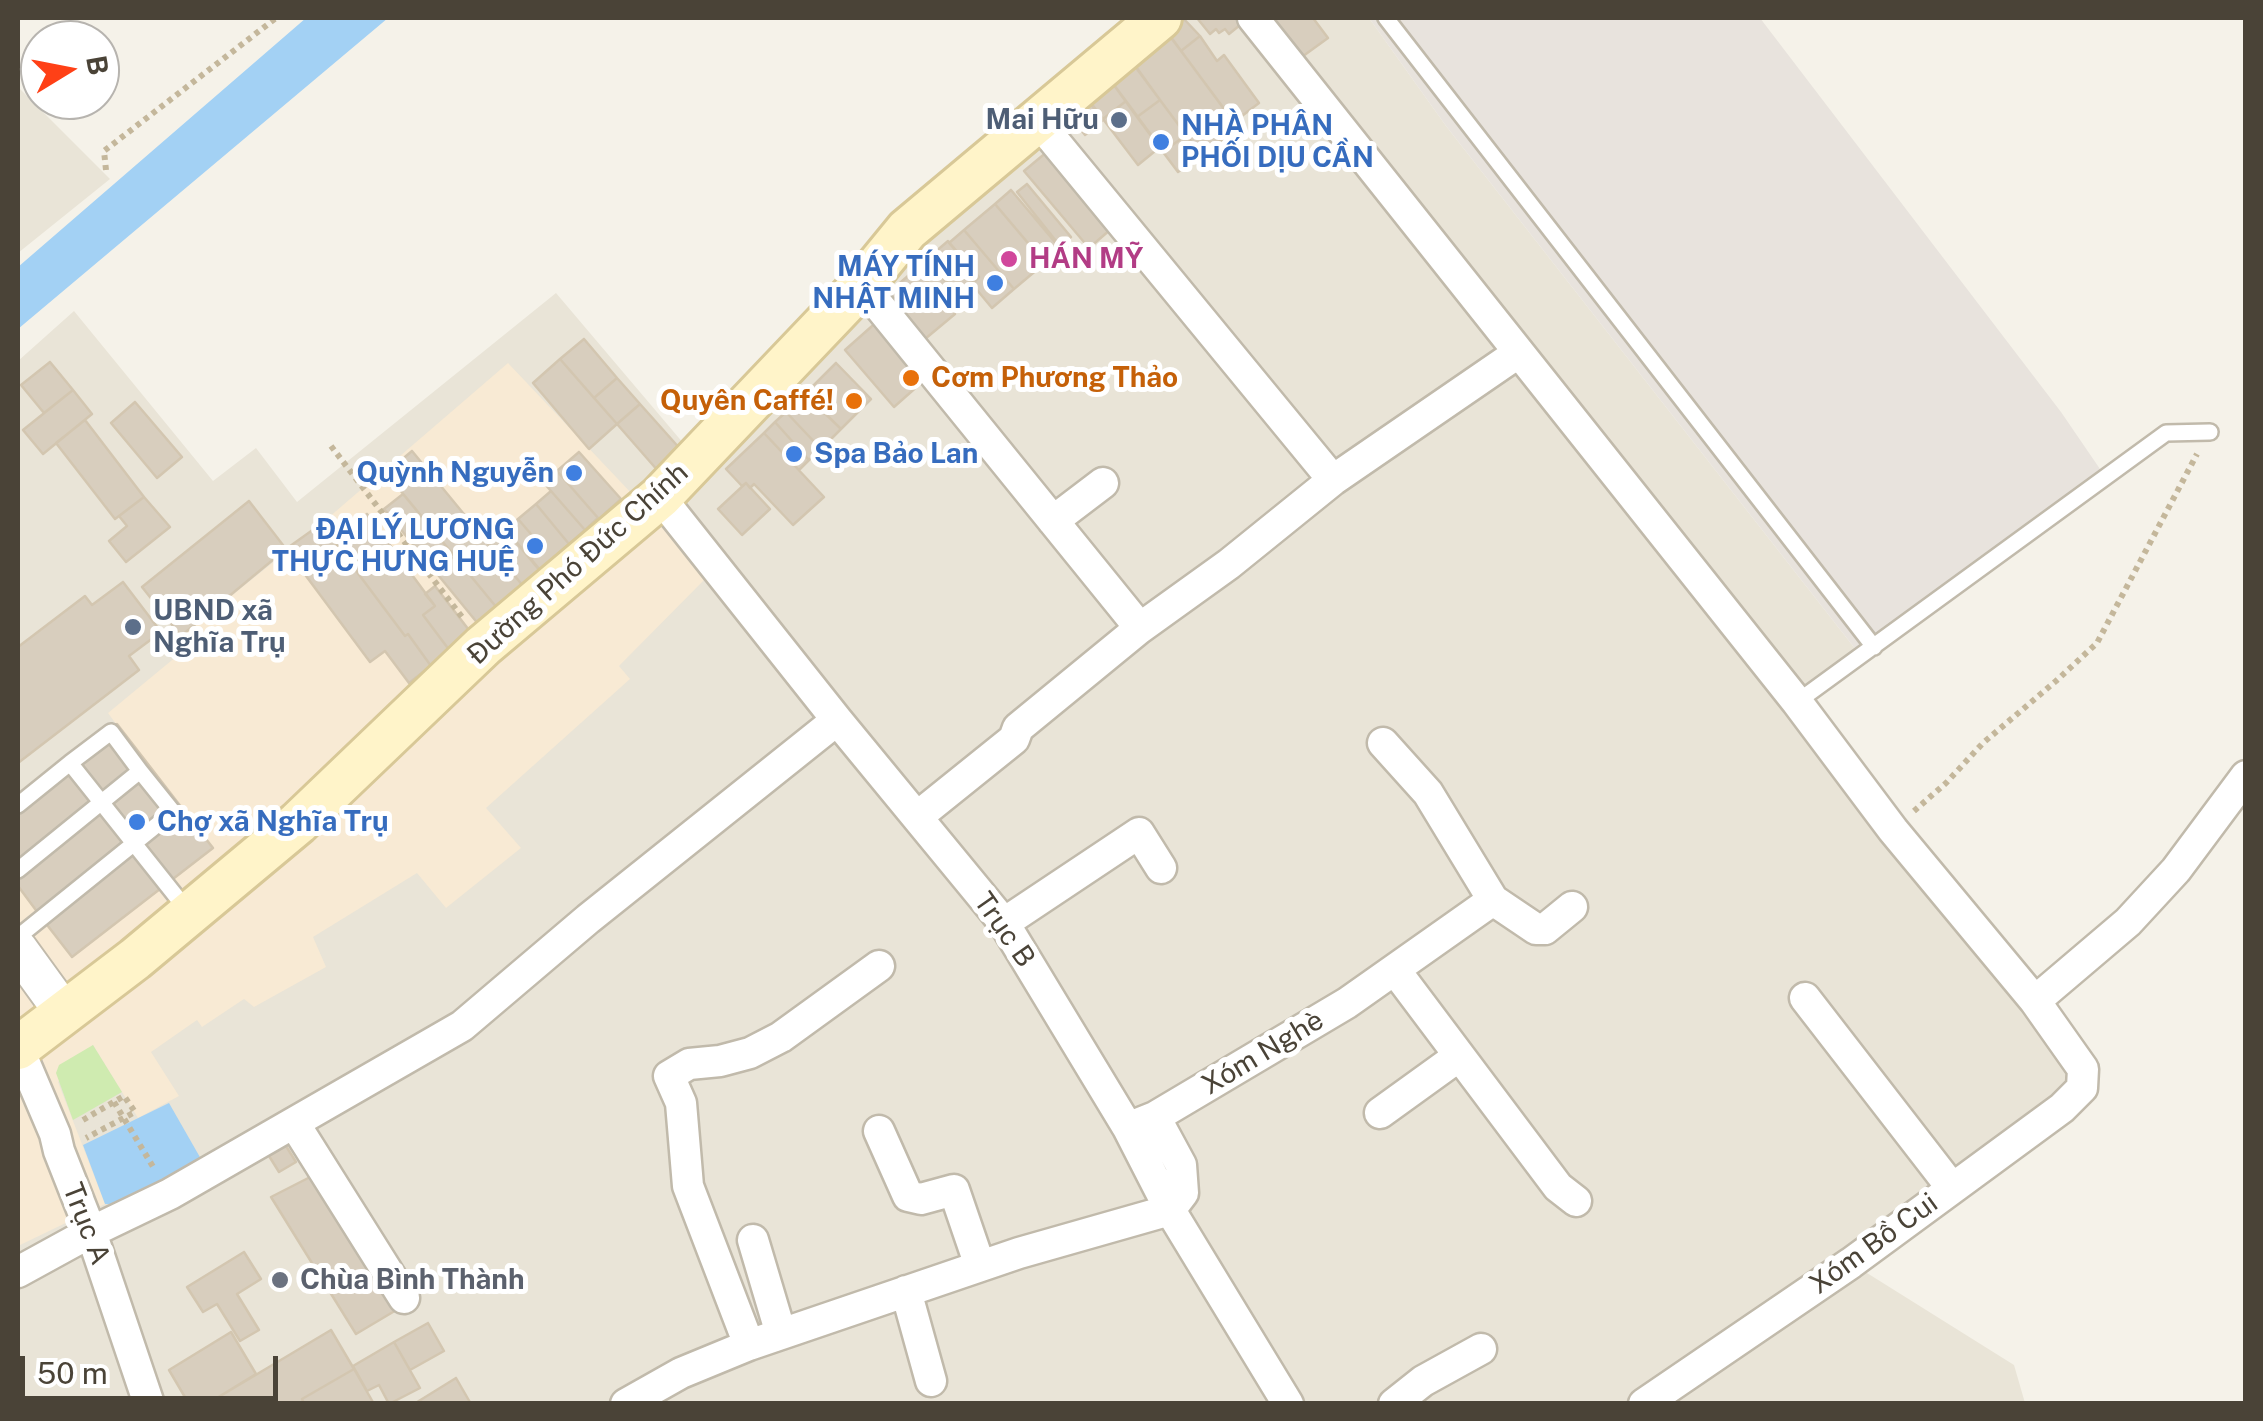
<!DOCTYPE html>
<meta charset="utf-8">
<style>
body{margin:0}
#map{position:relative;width:2263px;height:1421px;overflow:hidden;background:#f5f2e9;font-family:"Public Sans",sans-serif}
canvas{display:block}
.frame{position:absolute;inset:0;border:20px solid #4a4337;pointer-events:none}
.north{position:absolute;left:20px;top:20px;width:100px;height:100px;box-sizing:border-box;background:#fff;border:2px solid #b7b4af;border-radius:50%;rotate:80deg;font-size:28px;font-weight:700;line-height:40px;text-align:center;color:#4a4337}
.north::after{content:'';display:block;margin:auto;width:35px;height:45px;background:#ff4016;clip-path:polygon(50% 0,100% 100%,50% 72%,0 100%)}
.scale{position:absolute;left:20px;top:1356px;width:258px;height:45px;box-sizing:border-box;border:5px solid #4a4337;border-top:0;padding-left:12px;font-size:30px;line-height:35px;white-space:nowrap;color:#4a4337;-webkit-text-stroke:8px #fff;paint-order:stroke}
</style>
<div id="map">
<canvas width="2263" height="1421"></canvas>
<div class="frame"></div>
<div class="north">B</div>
<div class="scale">50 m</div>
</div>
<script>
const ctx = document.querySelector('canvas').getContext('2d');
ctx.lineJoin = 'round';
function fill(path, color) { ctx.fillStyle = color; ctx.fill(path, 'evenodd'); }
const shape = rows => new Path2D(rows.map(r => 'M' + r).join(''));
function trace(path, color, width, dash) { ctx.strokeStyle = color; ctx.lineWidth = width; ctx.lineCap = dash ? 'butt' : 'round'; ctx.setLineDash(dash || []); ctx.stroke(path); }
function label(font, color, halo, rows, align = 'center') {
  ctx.font = font + ' "Public Sans",sans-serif'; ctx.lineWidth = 10; ctx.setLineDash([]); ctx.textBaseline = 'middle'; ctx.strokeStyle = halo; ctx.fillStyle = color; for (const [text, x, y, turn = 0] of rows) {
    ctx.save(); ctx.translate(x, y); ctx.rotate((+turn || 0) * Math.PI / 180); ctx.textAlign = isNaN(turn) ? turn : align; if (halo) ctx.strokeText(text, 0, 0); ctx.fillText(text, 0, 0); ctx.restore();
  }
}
fill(shape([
 [1164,18,1369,18,1446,126,1860,655,1797,701,2082,1088,1851,1263,2014,1365,2025,1403,18,1403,18,361,74,311,213,481,256,448,297,502,556,293,684,444],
 [18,87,110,179,18,253]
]), '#e9e4d7');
fill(shape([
 [508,363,709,575,619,666,630,679,486,808,521,848,446,908,417,873,313,937,326,967,254,1007,244,999,202,1027,197,1020,151,1052,179,1096,138,1118,93,1045,58,1082,105,1204,18,1246,18,800,116,724,108,713,189,646,181,636,321,524]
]), '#f8ead4');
fill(shape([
 [1369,18,1760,18,2061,412,2100,469,2108,476,1860,655,1446,126]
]), '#e8e3dd');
fill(shape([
 [93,1045,122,1092,73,1120,56,1073,59,1065]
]), '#cfebb0');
fill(shape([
 [306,18,388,18,18,329,18,267],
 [169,1103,205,1166,125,1205,105,1204,83,1145]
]), '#a3d1f4');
const building = shape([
 [1183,18,1200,36,1181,51,1166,31,1183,18],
 [1197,18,1243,18,1245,21,1229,34,1225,29,1219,33,1216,29,1210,34,1197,18],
 [1268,18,1313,18,1328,38,1299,59,1268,18],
 [1165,29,1238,128,1201,155,1128,57,1165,29],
 [1200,36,1217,61,1224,55,1259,103,1234,122,1181,51,1200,36],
 [1134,64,1160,100,1137,117,1111,81,1134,64],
 [1111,81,1126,101,1103,119,1088,99,1111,81],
 [1160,100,1186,135,1163,152,1137,117,1160,100],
 [1126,101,1160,147,1138,165,1103,119,1126,101],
 [1089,102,1103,120,1085,135,1070,116,1089,102],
 [1186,135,1201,155,1178,172,1163,152,1186,135],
 [1054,146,1118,223,1089,248,1024,171,1054,146],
 [1027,184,1071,237,1060,246,1017,192,1027,184],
 [1011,190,1065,254,1049,268,995,204,1011,190],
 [995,204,1045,263,1014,289,964,230,995,204],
 [964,230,1014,289,992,308,972,284,979,277,949,243,964,230],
 [948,241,979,277,958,295,927,259,948,241],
 [927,259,953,290,943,299,916,269,927,259],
 [916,269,955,314,925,339,887,294,916,269],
 [880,319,929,376,894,407,845,350,880,319],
 [584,339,617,378,594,398,560,359,584,339],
 [560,359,617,424,589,449,533,383,560,359],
 [50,362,73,390,44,413,21,385,50,362],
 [836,363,871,399,841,429,805,394,836,363],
 [617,378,640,404,617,424,594,398,617,378],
 [73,390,92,414,43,454,23,430,73,390],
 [805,394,841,429,821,449,786,412,805,394],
 [135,402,182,457,157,478,111,423,135,402],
 [640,404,682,451,659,472,617,424,640,404],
 [786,412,821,449,809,460,775,422,786,412],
 [85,420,144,497,115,519,56,443,85,420],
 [775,422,809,460,799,470,764,433,775,422],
 [764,433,824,497,793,525,754,484,750,488,746,483,742,486,726,469,764,433],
 [412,451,528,592,502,614,386,473,412,451],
 [579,452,621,499,599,519,557,471,579,452],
 [557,471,598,518,585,530,544,483,557,471],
 [746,483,770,509,742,535,718,509,746,483],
 [551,491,585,530,569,544,536,504,551,491],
 [403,494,502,614,484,631,384,509,403,494],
 [144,497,170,527,126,562,109,541,127,526,119,516,144,497],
 [249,501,286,549,181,636,142,587,249,501],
 [536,504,569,544,540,570,531,559,543,548,518,519,536,504],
 [367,514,435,606,423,615,450,651,431,666,408,634,405,636,333,540,367,514],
 [497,519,545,577,528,592,480,534,497,519],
 [518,519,543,548,531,559,506,530,518,519],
 [321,524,405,636,408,634,431,666,409,683,385,651,370,662,286,549,321,524],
 [123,582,161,632,129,656,139,670,18,763,18,647,85,596,92,605,123,582],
 [435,586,472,634,450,651,423,615,435,606,425,594,435,586],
 [117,724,185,812,44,921,18,886,18,800,117,724],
 [185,812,213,848,72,957,44,921,185,812],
 [286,1146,296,1162,279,1172,269,1156,286,1146],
 [318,1173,398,1309,356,1334,271,1197,318,1173],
 [244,1252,261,1279,237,1294,259,1330,240,1341,217,1304,203,1312,187,1287,244,1252],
 [428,1323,444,1351,410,1370,394,1342,428,1323],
 [331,1330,354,1369,302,1399,304,1404,207,1404,331,1330],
 [231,1332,256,1374,207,1404,189,1404,169,1370,231,1332],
 [394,1342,420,1388,389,1404,379,1385,367,1391,353,1366,394,1342],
 [354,1369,374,1404,304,1404,302,1399,354,1369],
 [456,1378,471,1404,414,1404,456,1378]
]);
fill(building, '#d8cebe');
trace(building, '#d3c6b0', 2.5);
const service = shape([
 [1386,18,1874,647],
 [1797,702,2166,433,2210,432],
 [70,763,111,732,140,771],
 [18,805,70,763,187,910],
 [18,870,140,771,173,812,18,937]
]);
const minor = shape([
 [1253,18,1797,702,1893,830,2035,1001,2083,1069,2082,1088,2062,1108,1851,1263,1644,1404],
 [1037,120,1333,480],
 [862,285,1140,628],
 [660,497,837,720,1004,923,1128,1128,1170,1210,1288,1404],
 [1053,521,1103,483],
 [917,817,1014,739,1018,728,1140,628,1229,564,1333,480,1518,353],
 [1493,900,1536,929,1545,929,1572,907],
 [1004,923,1139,833,1161,868],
 [1395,970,1558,1187,1576,1201],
 [1805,998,1952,1188],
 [2035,1001,2128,922,2176,870,2246,776],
 [18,1047,55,1134,59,1151,91,1232,149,1404],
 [1380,1113,1459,1056],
 [294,1123,404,1298],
 [1140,1123,1155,1117,1347,1003,1493,900,1428,793,1383,743],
 [879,1131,908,1196,921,1199,954,1190,980,1266],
 [753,1240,781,1334],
 [18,1272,91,1232,170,1194,462,1026,588,919,837,720],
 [906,1291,931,1381],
 [749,1345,688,1186,681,1103,669,1076,689,1064,720,1061,750,1053,781,1037,879,966],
 [626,1404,681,1373,749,1345,1019,1253,1170,1210,1183,1193,1181,1165,1155,1117],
 [1394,1404,1423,1381,1481,1349]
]);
const tertiary = shape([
 [18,949,63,1011]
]);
const secondary = shape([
 [18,1048,135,959,298,823,483,646,660,497,862,285,907,230,1160,18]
]);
trace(service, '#c1baab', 20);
trace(minor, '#c1baab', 35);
trace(tertiary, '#c1baab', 42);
trace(secondary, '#d8c897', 48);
trace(shape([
 [106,170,104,151,276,18],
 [331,446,462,617],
 [1914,811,1946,783,1983,743,2056,681,2097,643,2197,454],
 [114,1102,155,1170],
 [83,1120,124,1096,135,1112,86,1138]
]), '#c4b79b', 6, [5, 5]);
trace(service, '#fff', 15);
trace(minor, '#fff', 30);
trace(tertiary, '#fff', 38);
trace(secondary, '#fff4c9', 42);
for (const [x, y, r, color] of [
 [1119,120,10,"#5c6f8a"],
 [1161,142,10,"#3f7fe0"],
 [1009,259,10,"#d1479c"],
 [995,283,10,"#3f7fe0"],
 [911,378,10,"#e8710a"],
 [854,401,10,"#e8710a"],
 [794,454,10,"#3f7fe0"],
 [574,473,10,"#3f7fe0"],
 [535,546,10,"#3f7fe0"],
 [133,627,10,"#5c6f8a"],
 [137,822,10,"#3f7fe0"],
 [280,1280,10,"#6b7280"]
]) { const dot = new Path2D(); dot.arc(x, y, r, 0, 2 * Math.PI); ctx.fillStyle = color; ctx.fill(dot); trace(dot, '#fff', 4); }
label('bold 28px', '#4e5e75', '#fff', [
 ["Mai Hữu",1099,120],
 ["UBND xã",153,611,"left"],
 ["Nghĩa Trụ",153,643,"left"]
], 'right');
label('bold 28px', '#366cbe', '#fff', [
 ["NHÀ PHÂN",1181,126],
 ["PHỐI DỊU CẦN",1181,158],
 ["MÁY TÍNH",975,267,"right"],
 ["NHẬT MINH",975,299,"right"],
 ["Spa Bảo Lan",814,454],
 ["Quỳnh Nguyễn",554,473,"right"],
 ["ĐẠI LÝ LƯƠNG",515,530,"right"],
 ["THỰC HƯNG HUỆ",515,562,"right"],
 ["Chợ xã Nghĩa Trụ",157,822]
], 'left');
label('bold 28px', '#b23c85', '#fff', [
 ["HÁN MỸ",1029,259]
], 'left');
label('bold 28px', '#c56008', '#fff', [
 ["Cơm Phương Thảo",931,378],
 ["Quyên Caffé!",834,401,"right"]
], 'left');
label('28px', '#4a4337', '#fff', [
 ["Đường Phó Đức Chính",578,564,-42],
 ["Trục B",1004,930,55],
 ["Xóm Nghè",1263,1053,-31],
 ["Trục A",86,1224,69],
 ["Xóm Bồ Cui",1874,1244,-36]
]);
label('bold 28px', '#5b616d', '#fff', [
 ["Chùa Bình Thành",300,1280]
], 'left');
</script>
